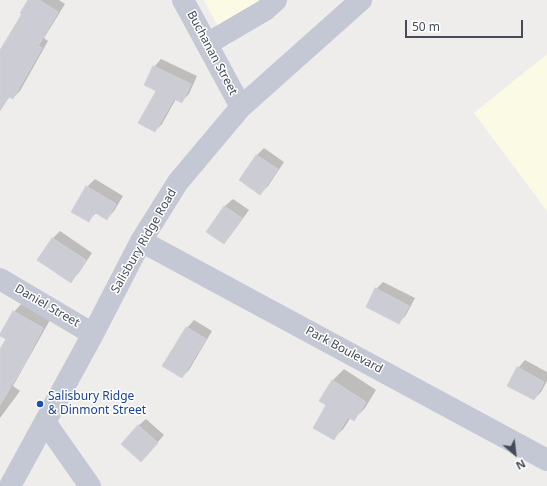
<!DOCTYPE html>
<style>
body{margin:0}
#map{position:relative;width:547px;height:486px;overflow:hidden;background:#efedec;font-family:"Noto Sans",sans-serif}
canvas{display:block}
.north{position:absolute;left:495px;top:434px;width:40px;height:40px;-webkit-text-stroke:3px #fff;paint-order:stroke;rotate:152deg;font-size:11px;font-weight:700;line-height:16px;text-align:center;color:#454b59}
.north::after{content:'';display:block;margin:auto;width:14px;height:18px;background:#454b59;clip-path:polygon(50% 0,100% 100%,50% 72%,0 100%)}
.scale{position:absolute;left:405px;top:20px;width:118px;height:18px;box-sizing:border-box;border:2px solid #454b59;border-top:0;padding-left:5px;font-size:12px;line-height:14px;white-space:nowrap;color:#454b59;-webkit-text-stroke:3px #fff;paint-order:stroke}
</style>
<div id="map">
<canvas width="547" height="486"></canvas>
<div class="north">N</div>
<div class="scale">50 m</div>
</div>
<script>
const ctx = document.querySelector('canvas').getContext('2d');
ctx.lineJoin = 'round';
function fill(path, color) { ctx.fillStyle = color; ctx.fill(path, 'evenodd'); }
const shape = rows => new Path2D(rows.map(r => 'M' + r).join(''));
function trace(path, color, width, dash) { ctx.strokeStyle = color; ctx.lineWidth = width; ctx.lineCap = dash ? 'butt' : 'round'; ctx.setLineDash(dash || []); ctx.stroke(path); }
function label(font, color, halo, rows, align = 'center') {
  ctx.font = font + ' "Noto Sans",sans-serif'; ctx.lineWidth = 3; ctx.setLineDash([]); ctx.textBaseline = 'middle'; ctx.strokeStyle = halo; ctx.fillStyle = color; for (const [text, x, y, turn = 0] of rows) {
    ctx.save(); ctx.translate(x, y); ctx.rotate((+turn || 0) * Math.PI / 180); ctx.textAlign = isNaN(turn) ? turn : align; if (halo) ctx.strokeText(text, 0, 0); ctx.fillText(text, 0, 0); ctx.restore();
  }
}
fill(shape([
 [204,0,279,0,228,46],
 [547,54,547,211,474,113]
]), '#fbfae5');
fill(shape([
 [29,0,59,0,65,4,44,38,48,41,20,91,13,98,10,96,0,111,0,53],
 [161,59,197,76,189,94,182,101,176,99,162,124,155,131,158,90,154,67],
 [264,148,284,162,268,186,260,194,240,180,257,155],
 [95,179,123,196,114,211,107,219,96,213,88,221,87,187],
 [233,199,249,210,231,235,224,243,208,232,225,206],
 [60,231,92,253,78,274,70,281,53,238],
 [383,282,415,298,406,315,399,323,376,289],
 [21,304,50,320,13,386,20,391,0,418,0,351,7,339,14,312],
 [194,320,212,331,189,370,182,377,187,328],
 [525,360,547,372,547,381,541,392,534,399,518,368],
 [344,369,376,390,365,408,354,419,351,417,344,428,333,439,328,405,320,401,333,380],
 [146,419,164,435,148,453,138,426]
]), '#0003');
const building = shape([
 [28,0,39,0,58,12,38,46,42,48,13,99,9,97,0,109,0,50,22,14,20,13,28,0],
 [153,66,191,84,182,103,174,99,155,132,138,123,156,91,144,85,153,66],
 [256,155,278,169,260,195,239,180,256,155],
 [86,186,116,204,107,220,94,212,89,222,71,212,86,186],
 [224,206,242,218,224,244,206,232,224,206],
 [52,238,86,260,71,283,37,260,52,238],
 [375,288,409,306,399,324,366,307,375,288],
 [13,311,43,328,25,363,0,405,0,349,6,339,0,336,0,334,13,311],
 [186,327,206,339,182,378,162,366,186,327],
 [517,367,544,382,534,400,507,386,517,367],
 [332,380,366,402,354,421,348,417,334,440,313,428,326,405,319,401,332,380],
 [138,425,158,443,141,462,121,444,138,425]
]);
fill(building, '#cccdd4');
trace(building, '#d0d1d8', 1);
trace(shape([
 [183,0,241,107],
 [207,44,265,10,276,0],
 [141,241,547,460],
 [0,279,93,334],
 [45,422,90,486],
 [10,486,93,334,141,241,178,182,241,107,361,0]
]), '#c3c8d4', 22);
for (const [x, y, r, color] of [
 [40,404,4,"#1a4fb4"]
]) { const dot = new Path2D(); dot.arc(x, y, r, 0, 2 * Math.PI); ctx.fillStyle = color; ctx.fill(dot); trace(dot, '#fff', 1.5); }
label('12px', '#454b59', '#fff', [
 ["Buchanan Street",212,53,62],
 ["Salisbury Ridge Road",144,241,-60],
 ["Daniel Street",47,306,30],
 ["Park Boulevard",344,350,28]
]);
label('12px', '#164399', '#fff', [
 ["Salisbury Ridge",48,397],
 ["& Dinmont Street",48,411]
], 'left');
</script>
